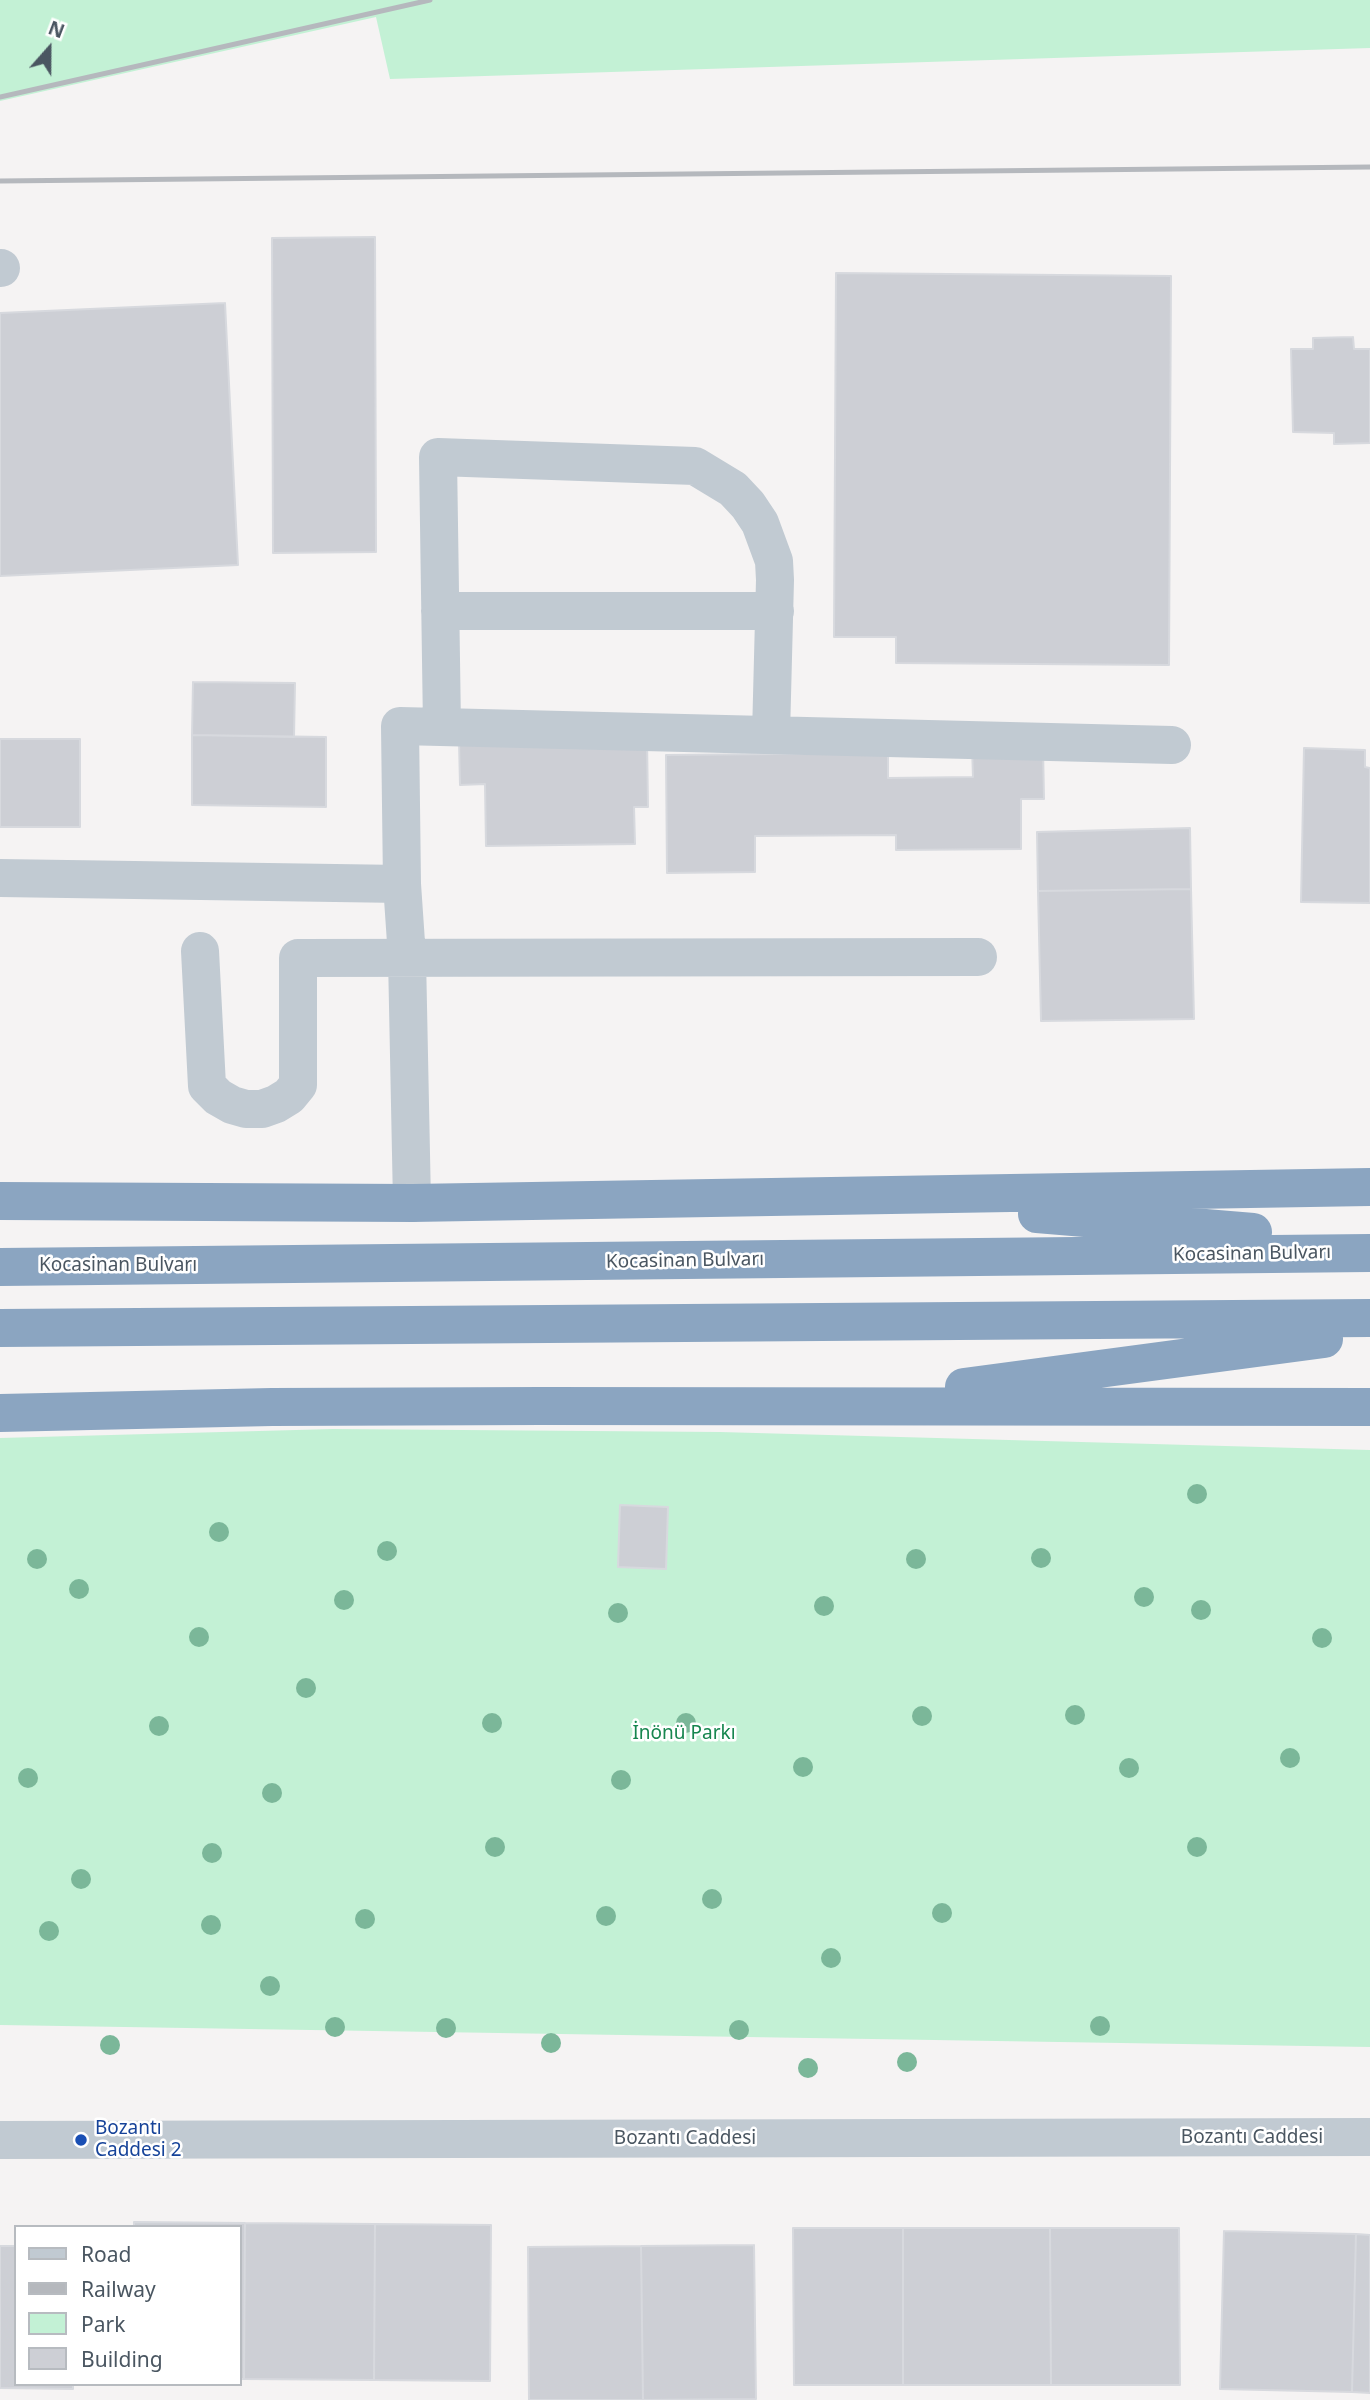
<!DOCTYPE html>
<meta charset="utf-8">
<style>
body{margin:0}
#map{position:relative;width:1370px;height:2400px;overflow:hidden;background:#f5f3f3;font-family:"Noto Sans",sans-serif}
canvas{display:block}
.legend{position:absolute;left:14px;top:2225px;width:228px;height:161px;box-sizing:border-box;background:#fff;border:2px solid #b7bbc0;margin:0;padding:9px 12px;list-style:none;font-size:21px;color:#4a5661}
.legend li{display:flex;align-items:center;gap:14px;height:35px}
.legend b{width:35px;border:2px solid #b7bbc0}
.north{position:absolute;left:14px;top:14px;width:70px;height:70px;-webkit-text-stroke:5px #fff;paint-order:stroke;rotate:21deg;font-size:19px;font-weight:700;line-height:28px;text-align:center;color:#4a5661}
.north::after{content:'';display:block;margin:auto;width:24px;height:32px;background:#4a5661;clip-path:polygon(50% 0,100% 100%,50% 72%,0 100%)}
</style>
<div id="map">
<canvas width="1370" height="2400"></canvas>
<ul class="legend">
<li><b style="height:9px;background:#c1cad2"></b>Road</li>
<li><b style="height:9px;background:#b5b8bd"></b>Railway</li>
<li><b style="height:19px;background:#c3f1d5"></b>Park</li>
<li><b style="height:19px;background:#cdcfd5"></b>Building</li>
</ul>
<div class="north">N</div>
</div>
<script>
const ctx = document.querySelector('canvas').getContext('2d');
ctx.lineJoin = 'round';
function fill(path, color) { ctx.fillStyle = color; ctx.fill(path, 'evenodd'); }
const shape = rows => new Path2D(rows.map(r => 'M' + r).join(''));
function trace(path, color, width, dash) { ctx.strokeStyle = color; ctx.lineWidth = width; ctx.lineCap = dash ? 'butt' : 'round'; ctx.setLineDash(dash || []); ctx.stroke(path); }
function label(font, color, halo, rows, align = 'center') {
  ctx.font = font + ' "Noto Sans",sans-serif'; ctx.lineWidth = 5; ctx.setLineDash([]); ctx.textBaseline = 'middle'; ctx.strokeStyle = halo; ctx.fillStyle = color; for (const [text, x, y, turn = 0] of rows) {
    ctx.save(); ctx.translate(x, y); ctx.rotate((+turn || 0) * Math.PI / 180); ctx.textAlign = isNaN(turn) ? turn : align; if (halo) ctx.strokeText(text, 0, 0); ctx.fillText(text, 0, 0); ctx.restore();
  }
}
fill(shape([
 [0,0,1370,0,1370,48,390,79,376,17,0,101],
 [333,1429,720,1432,1370,1450,1370,2047,0,2025,0,1438]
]), '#c3f1d5');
const building = shape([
 [375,237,376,552,273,553,272,238,375,237],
 [836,273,1171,276,1169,665,896,663,896,637,834,637,836,273],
 [225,303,238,565,0,576,0,313,225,303],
 [1353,337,1354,349,1370,349,1370,443,1334,444,1334,433,1293,432,1291,349,1313,349,1313,338,1353,337],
 [193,682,295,683,294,737,192,735,193,682],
 [192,735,326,737,326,807,192,805,192,735],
 [0,739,80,739,80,827,0,827,0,739],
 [647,739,648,807,634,807,635,844,486,846,485,784,460,785,459,741,647,739],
 [972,748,1043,748,1044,799,1021,799,1021,849,896,850,896,835,755,836,755,872,667,873,666,755,888,753,888,778,973,777,972,748],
 [1304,748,1365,750,1365,767,1370,768,1370,903,1301,902,1304,748],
 [1190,828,1191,889,1038,891,1037,832,1190,828],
 [1191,889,1194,1019,1041,1021,1038,891,1191,889],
 [620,1505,668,1507,666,1569,618,1567,620,1505],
 [134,2222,245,2223,244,2379,240,2379,240,2227,134,2227,134,2222],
 [245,2223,375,2224,374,2380,244,2379,245,2223],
 [375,2224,491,2225,490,2381,374,2380,375,2224],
 [793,2228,903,2228,903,2385,794,2385,793,2228],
 [903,2228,1050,2228,1051,2385,903,2385,903,2228],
 [1050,2228,1179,2228,1180,2385,1051,2385,1050,2228],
 [1224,2231,1356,2234,1352,2392,1220,2389,1224,2231],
 [1356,2234,1370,2235,1370,2393,1352,2392,1356,2234],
 [754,2245,756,2399,643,2400,641,2246,754,2245],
 [0,2246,16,2246,16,2384,73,2384,73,2389,0,2388,0,2246],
 [641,2246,643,2400,529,2400,528,2247,641,2246]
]);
fill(building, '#cdcfd5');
trace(building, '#d7d9de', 2);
trace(shape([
 [0,268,1,268],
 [440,611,775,611],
 [442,727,438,457,695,466,733,489,748,505,760,523,774,561,775,580,771,735],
 [0,878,402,884],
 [200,951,207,1086,218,1097,232,1105,246,1109,262,1109,276,1104,289,1096,298,1085,298,958,978,957],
 [412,1203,407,957,402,884,400,726,1172,745],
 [0,2140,1370,2137]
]), '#c1cad2', 38);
trace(shape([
 [0,1201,412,1203,1370,1187],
 [1037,1214,1253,1232],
 [0,1267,1370,1253],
 [0,1328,1370,1318],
 [964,1387,1324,1339],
 [0,1413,272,1407,542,1406,1370,1407]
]), '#8ba5c1', 38);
trace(shape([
 [0,97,430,0],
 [0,181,1370,167]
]), '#b5b8bd', 5);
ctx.fillStyle = '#7bb799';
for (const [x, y] of [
 [1197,1494],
 [219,1532],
 [387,1551],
 [1041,1558],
 [37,1559],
 [916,1559],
 [79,1589],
 [1144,1597],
 [344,1600],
 [824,1606],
 [1201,1610],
 [618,1613],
 [199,1637],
 [1322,1638],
 [306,1688],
 [1075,1715],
 [922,1716],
 [492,1723],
 [686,1723],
 [159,1726],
 [1290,1758],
 [803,1767],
 [1129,1768],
 [28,1778],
 [621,1780],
 [272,1793],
 [495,1847],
 [1197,1847],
 [212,1853],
 [81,1879],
 [712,1899],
 [942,1913],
 [606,1916],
 [365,1919],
 [211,1925],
 [49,1931],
 [831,1958],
 [270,1986],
 [1100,2026],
 [335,2027],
 [446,2028],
 [739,2030],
 [551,2043],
 [110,2045],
 [907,2062],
 [808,2068]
]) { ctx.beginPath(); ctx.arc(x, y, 10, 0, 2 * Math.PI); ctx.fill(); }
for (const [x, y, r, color] of [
 [81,2140,7,"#1a4fb4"]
]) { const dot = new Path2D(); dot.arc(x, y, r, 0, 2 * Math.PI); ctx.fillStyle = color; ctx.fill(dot); trace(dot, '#fff', 2.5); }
label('19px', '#4a5661', '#fff', [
 ["Kocasinan Bulvarı",1252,1254,-1],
 ["Kocasinan Bulvarı",685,1261,-1],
 ["Kocasinan Bulvarı",118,1266],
 ["Bozantı Caddesi",1252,2138],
 ["Bozantı Caddesi",685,2139]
]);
label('19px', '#17864f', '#fff', [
 ["İnönü Parkı",684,1734]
]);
label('19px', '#164399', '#fff', [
 ["Bozantı",95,2129],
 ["Caddesi 2",95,2151]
], 'left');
</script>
